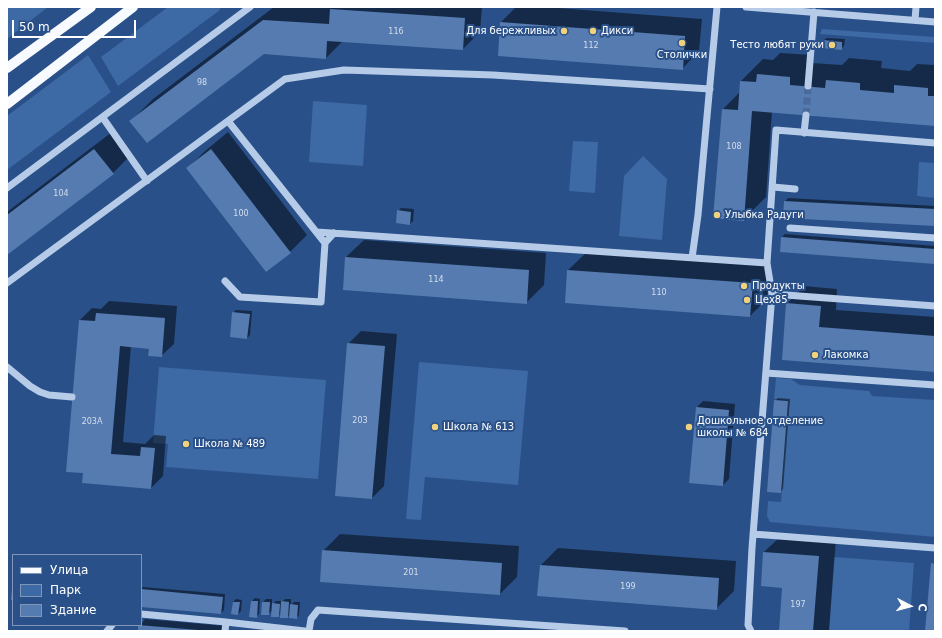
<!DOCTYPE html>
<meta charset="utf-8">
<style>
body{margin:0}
#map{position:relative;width:942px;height:638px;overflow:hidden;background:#295088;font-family:"DejaVu Sans",sans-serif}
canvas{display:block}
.frame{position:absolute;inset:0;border:8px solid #fff;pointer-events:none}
.legend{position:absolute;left:12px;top:554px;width:130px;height:72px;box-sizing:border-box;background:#295088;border:1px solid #7f96b8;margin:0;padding:5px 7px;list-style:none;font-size:12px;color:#fff}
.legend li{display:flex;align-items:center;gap:8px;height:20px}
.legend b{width:20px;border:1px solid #7f96b8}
.north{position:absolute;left:890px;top:586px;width:40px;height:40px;-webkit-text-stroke:3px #295088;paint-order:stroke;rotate:96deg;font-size:11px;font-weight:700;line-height:16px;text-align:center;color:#fff}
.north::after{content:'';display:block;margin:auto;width:14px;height:18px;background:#fff;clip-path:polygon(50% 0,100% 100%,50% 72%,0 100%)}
.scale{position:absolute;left:12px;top:20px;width:124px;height:18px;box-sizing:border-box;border:2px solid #fff;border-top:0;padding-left:5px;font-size:12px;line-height:14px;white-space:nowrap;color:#fff;-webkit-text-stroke:3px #295088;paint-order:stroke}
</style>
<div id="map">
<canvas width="942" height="638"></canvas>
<div class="frame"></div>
<ul class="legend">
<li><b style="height:5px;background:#f7fafe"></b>Улица</li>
<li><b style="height:11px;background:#3d69a4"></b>Парк</li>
<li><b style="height:11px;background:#557bb1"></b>Здание</li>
</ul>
<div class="north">С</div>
<div class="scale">50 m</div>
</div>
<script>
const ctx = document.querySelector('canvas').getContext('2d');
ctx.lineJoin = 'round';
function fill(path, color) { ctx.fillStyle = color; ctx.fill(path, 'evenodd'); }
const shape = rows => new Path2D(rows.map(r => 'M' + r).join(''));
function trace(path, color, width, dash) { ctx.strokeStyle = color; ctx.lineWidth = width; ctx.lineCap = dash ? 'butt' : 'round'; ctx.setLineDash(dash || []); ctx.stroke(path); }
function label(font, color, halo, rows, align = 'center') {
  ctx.font = font + ' "DejaVu Sans",sans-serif'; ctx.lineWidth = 4; ctx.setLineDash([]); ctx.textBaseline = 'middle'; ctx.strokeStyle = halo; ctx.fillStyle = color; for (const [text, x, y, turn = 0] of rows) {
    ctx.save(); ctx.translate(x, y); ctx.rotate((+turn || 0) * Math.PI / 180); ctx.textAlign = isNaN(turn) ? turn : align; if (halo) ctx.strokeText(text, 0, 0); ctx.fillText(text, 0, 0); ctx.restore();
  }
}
fill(shape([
 [7,7,48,7,7,39],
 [168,7,220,7,220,10,118,86,101,57],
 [822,29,935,37,935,43,820,34],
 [88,55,111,92,7,170,7,116],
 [313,101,367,105,363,166,309,162],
 [573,141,598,142,595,193,569,191],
 [643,156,667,179,662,240,619,236,624,176],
 [919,162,935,163,935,198,917,196],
 [419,362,528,371,518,485,425,477,421,520,406,519],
 [159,367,326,380,318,479,166,467,168,444,153,443],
 [776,378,791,379,800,385,869,391,872,396,935,400,935,537,770,522,767,516,768,501,781,502,788,400,774,399],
 [834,557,914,563,909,631,829,631]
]), '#3d69a4');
fill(shape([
 [274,7,482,7,480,32,463,49,343,41,326,58,264,53,131,121,153,99],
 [516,7,545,7,702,19,699,51,682,69,501,22],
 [827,38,845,39,844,46,841,49,824,40],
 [780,53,812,55,812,63,842,65,849,58,882,61,881,68,910,71,917,64,935,65,935,125,772,112,766,197,743,220,723,109,740,92,741,81,763,59,773,60],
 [112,132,130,156,113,173,7,254,7,212],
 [228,132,307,235,290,252,188,168,205,151],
 [788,198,935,206,935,225,784,217,785,201],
 [401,208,414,209,413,221,410,224,398,211],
 [785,234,935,246,935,263,782,237],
 [364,240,546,253,544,285,526,303,346,257],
 [586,253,770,266,767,299,750,316,566,302,568,270],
 [804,286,837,289,836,310,935,317,935,371,783,359,787,304],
 [109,301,177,306,174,344,161,356,150,348,131,346,123,442,145,444,154,435,166,436,163,476,151,488,84,472,80,320,92,308,101,309],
 [236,310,252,311,250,335,247,338,233,313],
 [361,331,397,334,384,486,372,498,348,344],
 [778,398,790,399,783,489,780,492,775,401],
 [703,401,735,404,729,479,723,485,697,407],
 [340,534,519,546,517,577,500,594,323,551],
 [782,535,836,539,829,631,780,631,783,587,762,585,764,552],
 [558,548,736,561,734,591,716,609,541,565],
 [143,587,225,594,224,610,221,613,141,606,141,589],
 [255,598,260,599,259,614,256,617,250,616,252,601],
 [236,599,242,600,241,611,238,614,233,602],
 [266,599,272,599,272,605,276,601,283,601,285,599,291,599,291,605,294,602,300,602,299,615,296,618,291,614,287,617,282,613,278,616,273,610,268,614,262,614,263,602],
 [145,619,226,626,225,631,139,631,139,625,141,625]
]), '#0007');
fill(shape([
 [330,9,465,18,463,50,327,41,326,59,264,54,147,143,129,121,263,20,329,24],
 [500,22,685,36,683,70,498,56],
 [823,40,842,42,842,50,822,48],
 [757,74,790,77,790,85,825,88,826,80,860,83,860,90,894,93,894,85,928,88,928,96,935,96,935,126,752,111,744,221,713,218,722,109,738,110,740,81,756,82],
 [94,149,114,174,7,255,7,215],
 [211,149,291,253,266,272,186,168],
 [784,201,935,209,935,226,783,218],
 [397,210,411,212,410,225,396,223],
 [781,237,935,249,935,264,780,252],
 [345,257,529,270,527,304,343,290],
 [567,270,753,283,750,317,565,303],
 [786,303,821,306,819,327,935,336,935,372,782,360],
 [232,312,250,314,247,339,230,337],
 [96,313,165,318,162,357,148,356,149,349,120,346,111,454,140,456,141,447,155,448,151,489,82,483,83,473,66,472,79,320,95,321],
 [347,343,385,346,372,499,335,496],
 [774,400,788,401,781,493,767,492],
 [696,407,729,410,723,486,689,483],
 [322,550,502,563,500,595,320,582],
 [763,552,819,556,813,631,779,631,782,588,761,586],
 [931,563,935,564,935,631,925,631],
 [540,565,719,578,717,610,537,596],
 [12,589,13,589,13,600,11,600],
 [141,589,223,597,221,614,141,607],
 [251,601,258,601,257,618,249,617],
 [281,601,289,602,288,618,280,618],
 [233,602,240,602,238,615,231,614],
 [262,602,270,602,269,615,261,615],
 [272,603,280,604,279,617,271,617],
 [290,604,298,605,297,619,289,618],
 [138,625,198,630,198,631,138,631]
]), '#557bb1');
trace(shape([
 [806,115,808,86]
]), '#496a9a', 7, [7, 3.5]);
trace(shape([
 [746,7,935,22],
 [915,20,916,7],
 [808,86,814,12],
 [103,118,147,181],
 [228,121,325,243],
 [804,133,806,115],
 [773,187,795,189],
 [7,188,250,7],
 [790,228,935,238],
 [317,232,767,263],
 [692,258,698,215,717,7],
 [225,281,240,297,321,302,325,243,334,233],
 [7,283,285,79,344,70,493,75,710,89],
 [772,294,935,306],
 [7,367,30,386,40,392,49,395,72,397],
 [766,373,935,385],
 [753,534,935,548],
 [141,614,226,622,305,631],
 [107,631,112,625],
 [225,631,226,622],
 [309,631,311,619,318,610,625,631],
 [751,631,748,625,752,548,772,294,767,263,776,130,935,143]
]), '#b5cbe8', 7);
trace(shape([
 [7,68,91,7],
 [7,104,133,7]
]), '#f7fafe', 10);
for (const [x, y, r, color] of [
 [564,31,4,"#f0d17c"],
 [593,31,4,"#f0d17c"],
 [682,43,4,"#f0d17c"],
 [832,45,4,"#f0d17c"],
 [717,215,4,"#f0d17c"],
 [744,286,4,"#f0d17c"],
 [747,300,4,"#f0d17c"],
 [815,355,4,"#f0d17c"],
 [435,427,4,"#f0d17c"],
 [689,427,4,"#f0d17c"],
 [186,444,4,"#f0d17c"]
]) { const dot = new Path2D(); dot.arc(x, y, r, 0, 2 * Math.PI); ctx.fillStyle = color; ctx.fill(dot); trace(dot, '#295088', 1.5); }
label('8px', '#d4deec', null, [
 ["116",396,32],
 ["112",591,46],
 ["98",202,83],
 ["108",734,147],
 ["104",61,194],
 ["100",241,214],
 ["114",436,280],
 ["110",659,293],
 ["203",360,421],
 ["203А",92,422],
 ["201",411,573],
 ["199",628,587],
 ["197",798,605]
]);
label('10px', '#fff', '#295088', [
 ["Для бережливых",556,31,"right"],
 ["Дикси",601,31],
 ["Тесто любят руки",824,45,"right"],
 ["Столички",682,55,"center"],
 ["Улыбка Радуги",725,215],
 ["Продукты",752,286],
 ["Цех85",755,300],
 ["Лакомка",823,355],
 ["Дошкольное отделение",697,421],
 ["школы № 684",697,433],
 ["Школа № 613",443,427],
 ["Школа № 489",194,444]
], 'left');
</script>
